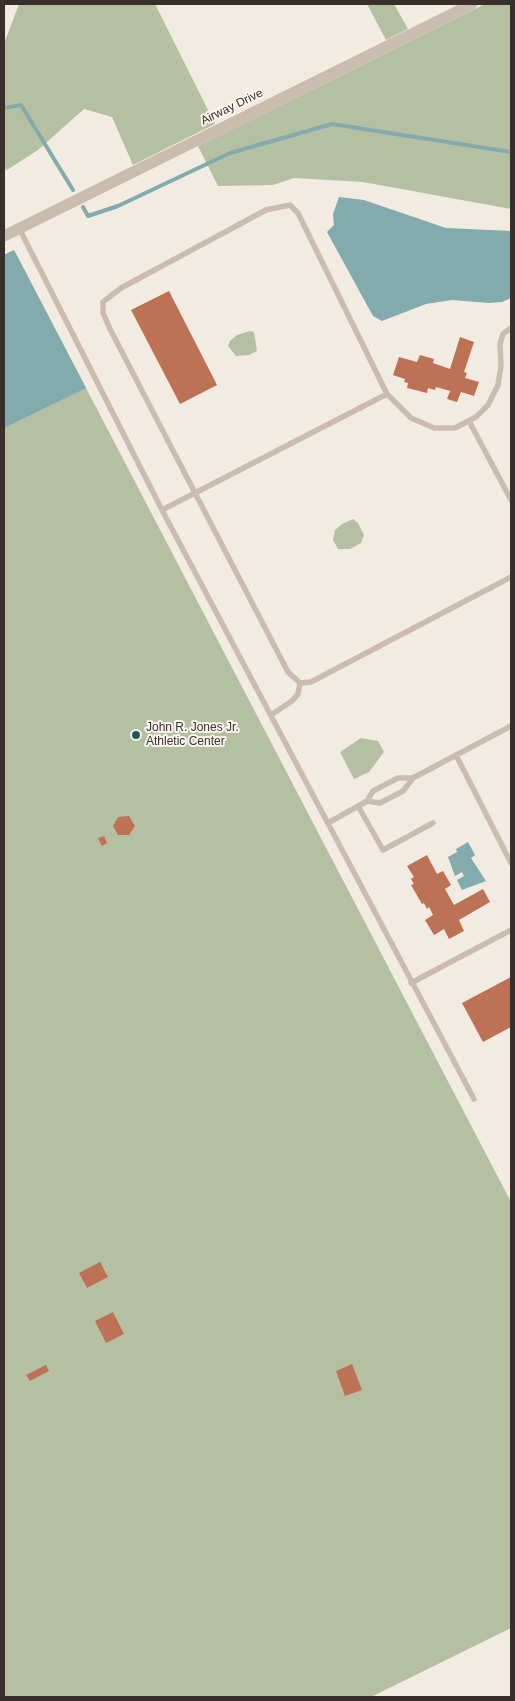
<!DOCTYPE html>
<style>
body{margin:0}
#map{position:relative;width:515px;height:1701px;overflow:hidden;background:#f2ebe2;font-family:Arial,sans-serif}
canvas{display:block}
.frame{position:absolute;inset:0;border:5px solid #39302c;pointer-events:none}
</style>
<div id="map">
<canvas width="515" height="1701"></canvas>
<div class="frame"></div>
</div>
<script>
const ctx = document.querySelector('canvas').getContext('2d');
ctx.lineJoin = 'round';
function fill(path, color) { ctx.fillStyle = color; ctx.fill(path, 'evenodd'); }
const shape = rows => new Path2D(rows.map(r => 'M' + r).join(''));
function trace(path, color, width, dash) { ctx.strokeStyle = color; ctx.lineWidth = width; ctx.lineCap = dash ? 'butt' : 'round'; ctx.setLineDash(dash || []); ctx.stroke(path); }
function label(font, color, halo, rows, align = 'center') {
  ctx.font = font + ' Arial,sans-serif'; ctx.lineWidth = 4; ctx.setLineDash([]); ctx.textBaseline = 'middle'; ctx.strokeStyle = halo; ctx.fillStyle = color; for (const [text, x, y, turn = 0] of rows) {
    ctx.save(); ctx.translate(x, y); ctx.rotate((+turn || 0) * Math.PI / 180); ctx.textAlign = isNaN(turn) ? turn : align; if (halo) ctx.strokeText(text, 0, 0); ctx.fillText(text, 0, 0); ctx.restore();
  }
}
fill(shape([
 [19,4,155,4,215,124,133,165,112,117,84,109,38,150,7,170,4,169,4,44],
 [367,4,394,4,408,29,386,40],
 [485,4,511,4,511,209,363,182,294,178,273,185,218,186,198,146],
 [14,250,511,1202,511,1628,371,1697,4,1697,4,255],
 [250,331,254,332,257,351,249,355,236,356,228,346,230,341,237,335],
 [353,519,358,523,364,535,361,543,350,549,338,549,333,540,335,530,342,524],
 [361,738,378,741,384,752,369,772,354,779,340,752]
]), '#b5c0a3');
fill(shape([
 [339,197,364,200,446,228,511,231,511,298,502,302,489,303,452,300,426,304,382,321,373,316,327,232,334,225,333,214],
 [14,250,86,388,4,428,4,255],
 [468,842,475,855,471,858,486,881,462,890,457,880,464,876,462,872,455,876,448,857,457,852,456,849]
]), '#83aaad');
trace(shape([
 [4,108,21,105,73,190],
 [83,207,88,216,118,206,230,153,332,124,511,152]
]), '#83aaad', 4);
fill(shape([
 [169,291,217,385,180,404,131,310],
 [460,337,474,342,464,372,467,373,465,378,479,382,474,396,461,392,457,402,447,399,450,391,436,387,435,390,428,388,427,393,407,388,408,383,404,382,405,379,393,375,399,357,417,362,420,355,434,359,433,363,450,369],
 [129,816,135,826,129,835,118,835,113,826,118,817],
 [104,836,107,843,102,846,98,838],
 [427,855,437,874,443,871,451,885,445,889,454,905,483,889,490,902,459,920,464,931,449,939,444,929,434,935,425,920,433,915,429,907,427,909,424,903,422,904,411,885,414,884,411,879,414,877,407,866],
 [511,977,511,1027,483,1042,462,1003],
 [100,1262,108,1277,87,1288,79,1273],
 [113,1312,124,1334,106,1343,95,1321],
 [352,1364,362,1390,345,1396,336,1371],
 [46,1365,49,1371,30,1381,26,1375]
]), '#bd7155');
trace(shape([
 [19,228,162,510,474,1099],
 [511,328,503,334,500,344,501,366,498,385,488,405,476,417,455,428,434,428,411,418,387,394,298,213,290,205,266,210,121,288,103,302,103,313,110,329,195,493,288,672,300,683,311,682,511,577],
 [469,421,511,500],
 [162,510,387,394],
 [271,715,292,701,298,694,300,683],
 [456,755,511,863],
 [413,778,511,726],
 [358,806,383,850,433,823],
 [328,823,367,801,373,791,398,778,413,778,403,791,380,803,367,801],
 [411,983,511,930]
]), '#cabcae', 5.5);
trace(shape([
 [4,236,472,4]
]), '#cabcae', 11);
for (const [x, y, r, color] of [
 [136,735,5,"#245358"]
]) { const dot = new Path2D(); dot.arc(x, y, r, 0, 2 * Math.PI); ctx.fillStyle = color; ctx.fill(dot); trace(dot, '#faf5ee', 2); }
label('12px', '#39302c', '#faf5ee', [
 ["Airway Drive",232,107,-26]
]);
label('12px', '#39302c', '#faf5ee', [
 ["John R. Jones Jr.",146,728],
 ["Athletic Center",146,742]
], 'left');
</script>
